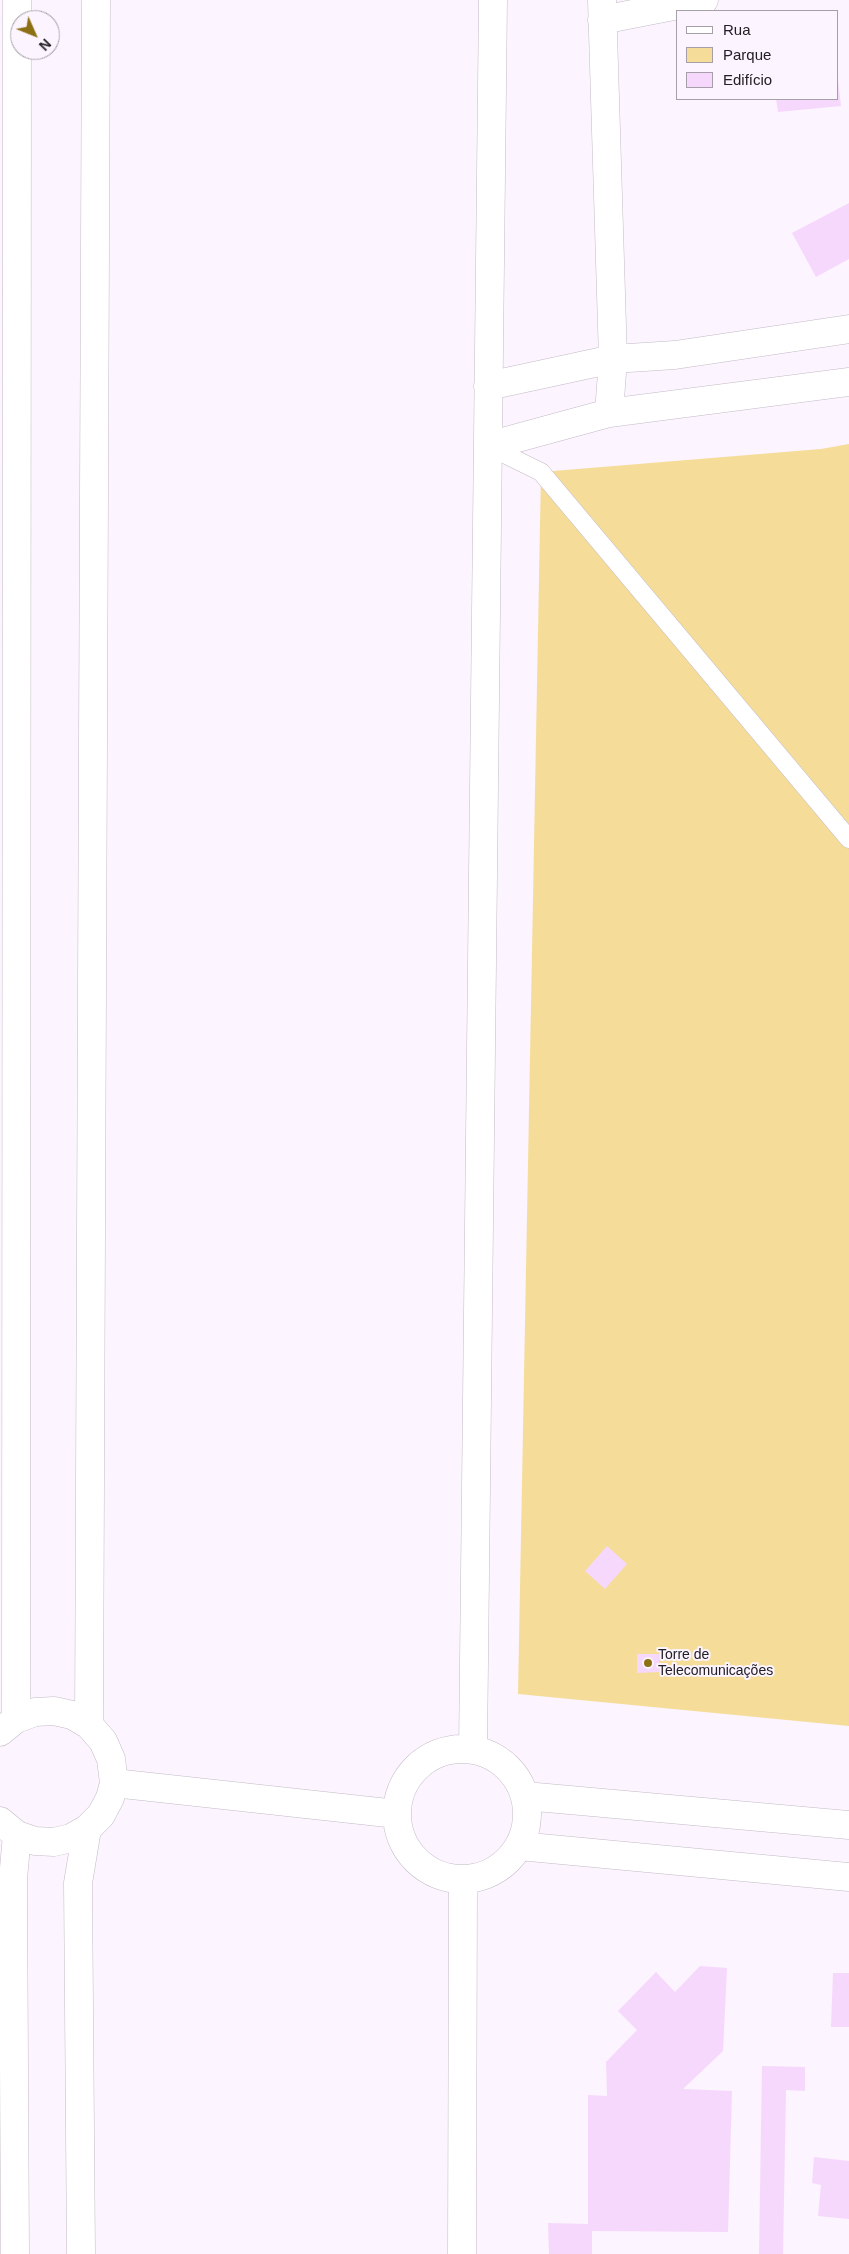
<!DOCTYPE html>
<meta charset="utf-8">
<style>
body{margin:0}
#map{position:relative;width:849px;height:2254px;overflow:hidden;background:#fcf4fe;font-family:Arial,sans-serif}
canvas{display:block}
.legend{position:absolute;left:676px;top:10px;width:162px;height:90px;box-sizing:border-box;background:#fcf4fe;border:1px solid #a59fa7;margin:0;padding:6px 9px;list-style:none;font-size:15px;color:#232024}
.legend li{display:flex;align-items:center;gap:10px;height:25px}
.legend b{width:25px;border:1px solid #a59fa7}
.north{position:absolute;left:10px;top:10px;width:50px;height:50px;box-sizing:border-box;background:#fcf4fe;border:1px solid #a59fa7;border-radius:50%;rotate:134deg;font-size:14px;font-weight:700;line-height:20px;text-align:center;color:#232024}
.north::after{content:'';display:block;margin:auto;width:18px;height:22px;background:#8c7013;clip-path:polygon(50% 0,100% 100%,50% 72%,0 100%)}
</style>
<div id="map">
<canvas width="849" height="2254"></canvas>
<ul class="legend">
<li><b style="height:6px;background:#fff"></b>Rua</li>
<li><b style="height:14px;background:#f5dd99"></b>Parque</li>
<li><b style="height:14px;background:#f6d8fc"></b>Edifício</li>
</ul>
<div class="north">N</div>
</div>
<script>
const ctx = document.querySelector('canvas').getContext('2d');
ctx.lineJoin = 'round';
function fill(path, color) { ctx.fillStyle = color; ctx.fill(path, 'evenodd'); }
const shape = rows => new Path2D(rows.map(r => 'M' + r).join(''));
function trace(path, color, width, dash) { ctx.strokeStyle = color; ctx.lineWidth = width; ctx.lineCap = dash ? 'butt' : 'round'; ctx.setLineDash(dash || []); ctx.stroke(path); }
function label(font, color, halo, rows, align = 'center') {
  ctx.font = font + ' Arial,sans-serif'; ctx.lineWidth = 4; ctx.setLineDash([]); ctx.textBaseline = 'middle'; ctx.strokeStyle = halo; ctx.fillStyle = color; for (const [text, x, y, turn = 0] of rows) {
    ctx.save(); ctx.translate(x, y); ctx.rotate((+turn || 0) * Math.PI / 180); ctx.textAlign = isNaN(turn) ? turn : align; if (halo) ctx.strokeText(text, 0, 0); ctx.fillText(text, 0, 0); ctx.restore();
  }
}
fill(shape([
 [849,444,849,1726,518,1694,541,472,821,449]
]), '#f5dd99');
fill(shape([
 [838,79,841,106,778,112,776,99,838,99],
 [849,203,849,259,816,277,792,233],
 [607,1546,627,1564,605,1589,585,1571],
 [637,1654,659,1654,659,1672,637,1673],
 [700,1966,727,1968,723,2051,683,2089,732,2091,728,2232,592,2231,592,2254,549,2254,548,2223,588,2224,588,2095,607,2096,606,2062,637,2030,618,2011,656,1972,675,1992],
 [833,1973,849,1973,849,2027,831,2027],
 [762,2066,805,2067,805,2091,786,2090,783,2254,759,2254],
 [814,2157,849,2161,849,2219,818,2216,821,2185,812,2183]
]), '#f6d8fc');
const service = shape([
 [488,446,541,472,849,839]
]);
const minor = shape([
 [602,0,613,359,609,413],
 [602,20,704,0],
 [488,386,613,359,675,355,849,329],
 [488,446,609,413,849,382],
 [16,1719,17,0],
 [89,1725,96,0],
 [0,1732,16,1719,35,1712,54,1711,72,1715,89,1725,103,1741,111,1759,114,1783,110,1798,101,1815,87,1829,71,1838,54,1842,35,1841,17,1835,0,1821],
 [473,1749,493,0],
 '397 1814a65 65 0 1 1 130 0a65 65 0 1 1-130 0Z',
 [114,1783,397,1814],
 [525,1796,849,1825],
 [519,1846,849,1877],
 [15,2254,13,1879,17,1835],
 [81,2254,78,1883,87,1829],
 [462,2254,463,1879]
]);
trace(service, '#c3bac5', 19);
trace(minor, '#c3bac5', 29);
trace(service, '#fff', 18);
trace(minor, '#fff', 28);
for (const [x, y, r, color] of [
 [648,1663,5,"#8c7013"]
]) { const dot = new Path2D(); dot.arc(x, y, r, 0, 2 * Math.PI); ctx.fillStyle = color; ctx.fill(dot); trace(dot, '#fcf4fe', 2); }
label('14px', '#232024', '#fcf4fe', [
 ["Torre de",658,1655],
 ["Telecomunicações",658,1671]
], 'left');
</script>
